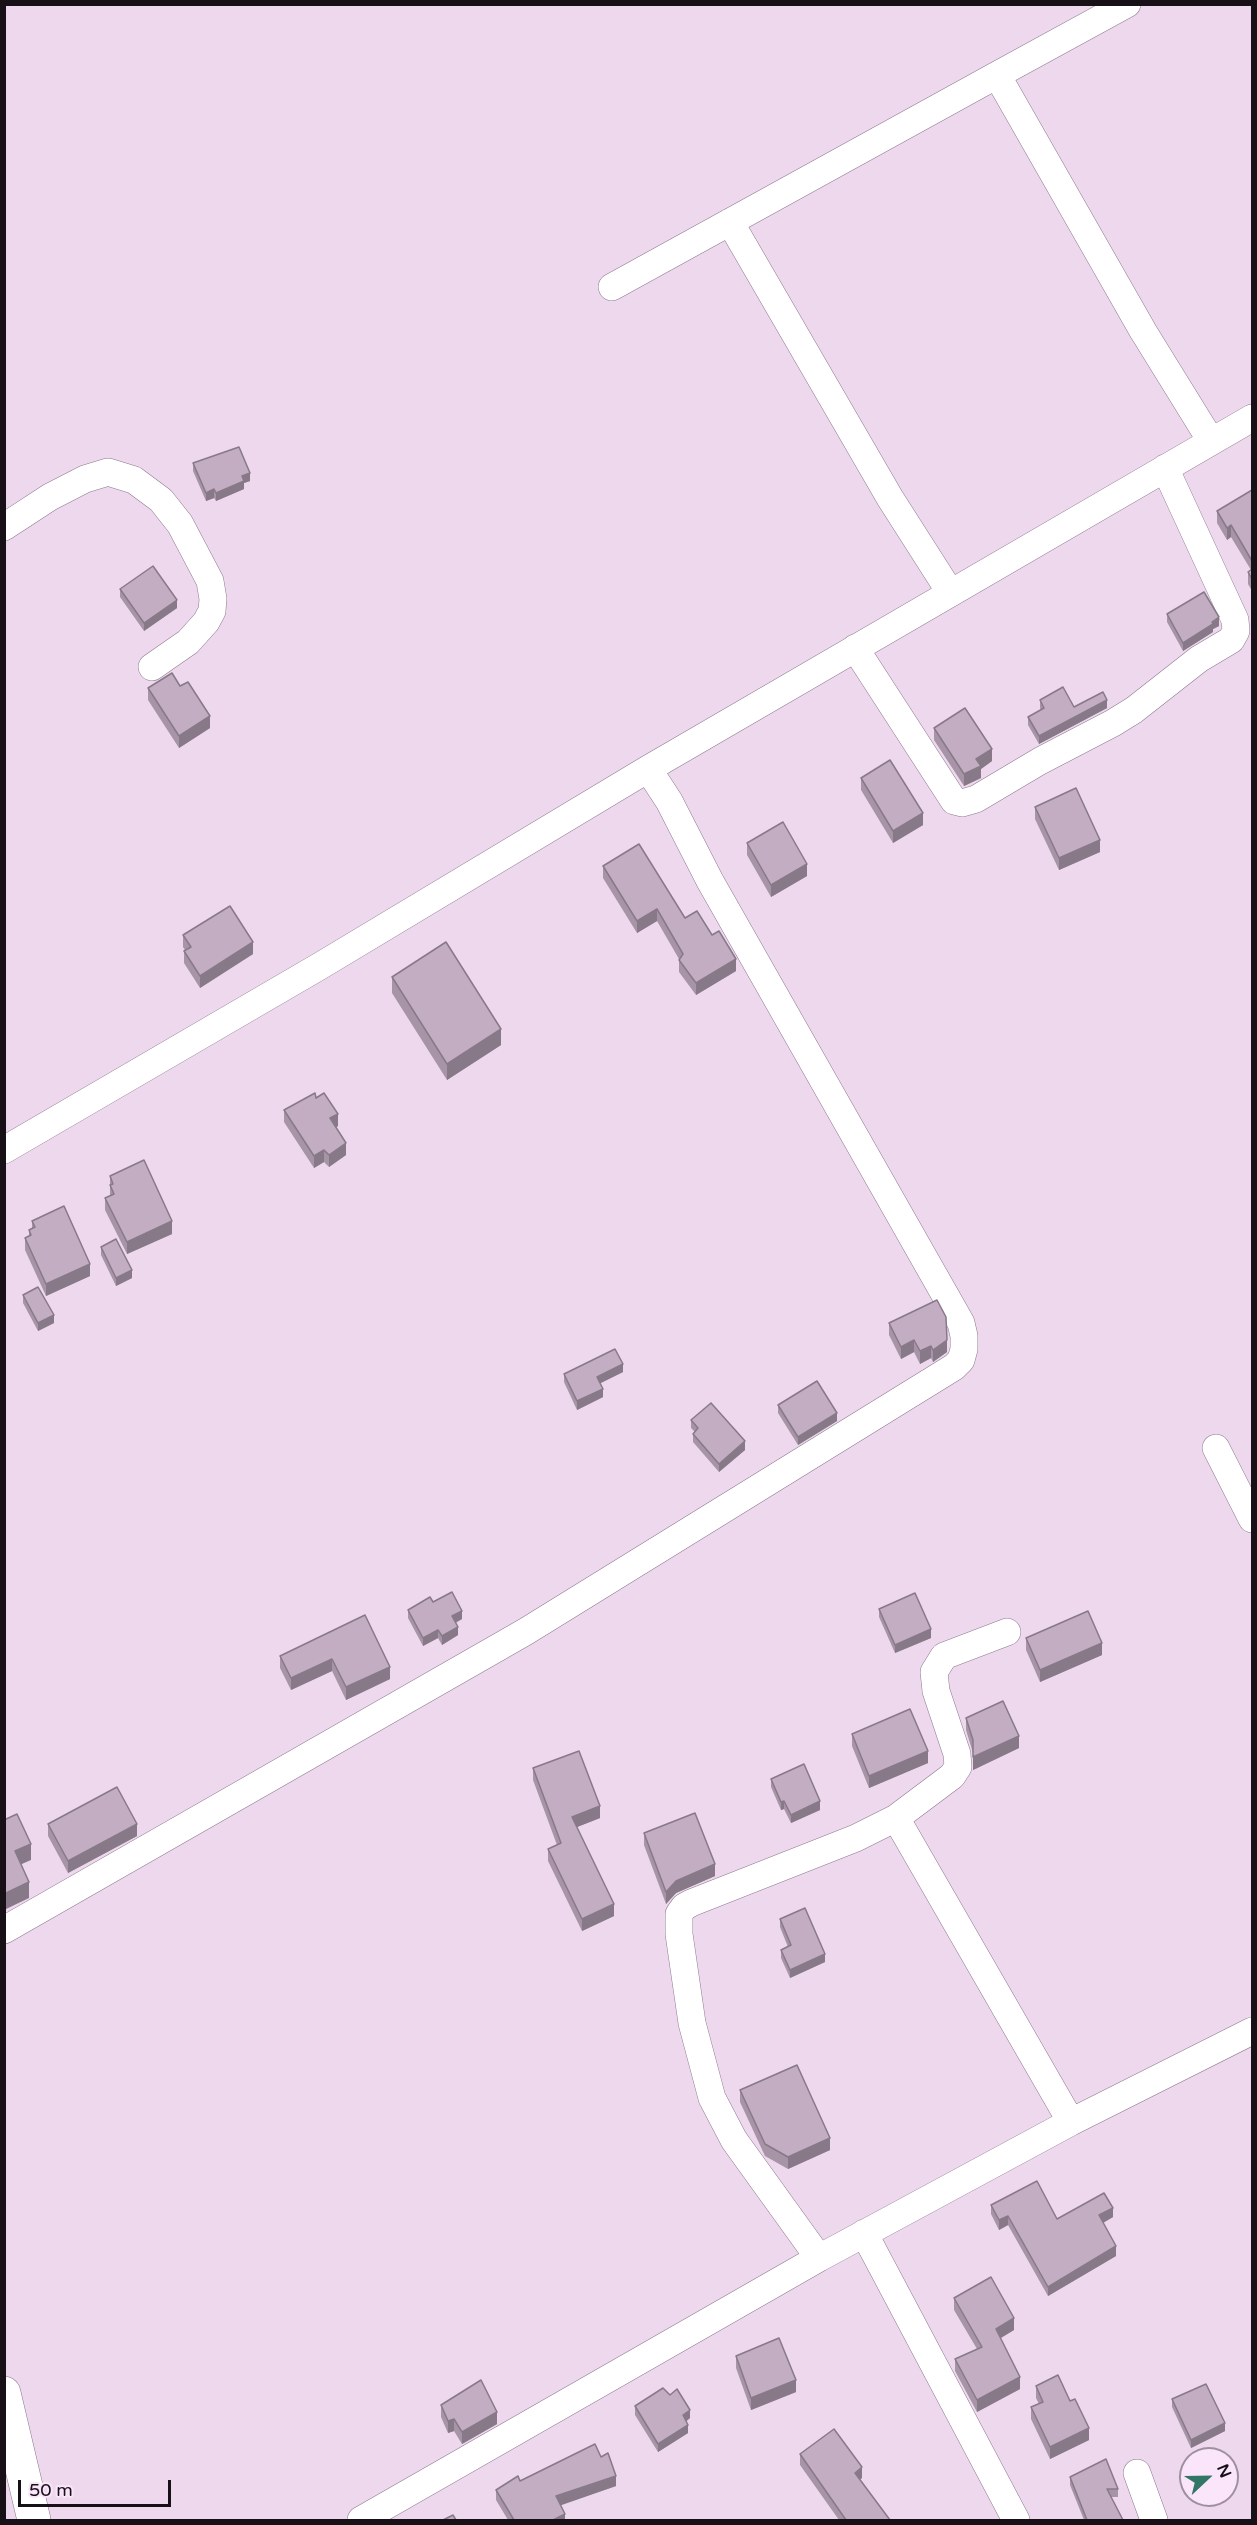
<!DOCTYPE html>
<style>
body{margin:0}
#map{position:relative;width:1257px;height:2525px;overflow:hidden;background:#edd8ed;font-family:"Varela Round",sans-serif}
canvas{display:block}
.frame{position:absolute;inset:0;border:6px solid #171017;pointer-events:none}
.north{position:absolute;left:1179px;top:2447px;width:60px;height:60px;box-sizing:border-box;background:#fae5fa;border:2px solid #9f909f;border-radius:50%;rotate:68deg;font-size:16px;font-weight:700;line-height:24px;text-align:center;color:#171017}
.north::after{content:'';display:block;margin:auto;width:21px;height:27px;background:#327668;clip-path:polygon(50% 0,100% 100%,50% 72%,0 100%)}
.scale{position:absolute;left:18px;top:2480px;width:153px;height:27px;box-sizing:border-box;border:3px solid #171017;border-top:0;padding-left:8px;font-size:18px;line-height:21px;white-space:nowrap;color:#171017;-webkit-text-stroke:4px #fae5fa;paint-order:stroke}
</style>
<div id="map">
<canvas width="1257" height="2525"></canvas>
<div class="frame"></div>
<div class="north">N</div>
<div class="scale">50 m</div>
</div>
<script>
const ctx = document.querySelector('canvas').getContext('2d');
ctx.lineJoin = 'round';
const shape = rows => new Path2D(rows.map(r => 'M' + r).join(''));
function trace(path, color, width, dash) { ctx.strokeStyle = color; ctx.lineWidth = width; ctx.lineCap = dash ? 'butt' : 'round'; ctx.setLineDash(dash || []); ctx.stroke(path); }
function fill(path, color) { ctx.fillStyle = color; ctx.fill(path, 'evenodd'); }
const minor = shape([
 [997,75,1127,4],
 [730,222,890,498,950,592],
 [612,287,997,75,1143,331,1211,441],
 [4,527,50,497,85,479,108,472,134,480,161,500,180,524,210,581,213,599,212,611,206,622,188,642,152,667],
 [855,648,954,801,962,803,976,799,1040,761,1113,723,1134,710,1199,659,1231,640,1236,631,1235,620,1165,468],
 [4,1150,320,966,648,769,1252,418],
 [1216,1448,1252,1519],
 [896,1818,952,1776,958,1767,957,1754,936,1691,934,1672,944,1656,1007,1632],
 [4,1930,525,1632,954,1367,961,1360,964,1349,964,1336,961,1323,710,881,669,801,648,769],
 [864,2233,1016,2520],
 [819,2258,734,2140,712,2098,692,2023,679,1934,679,1914,684,1907,691,1903,856,1838,896,1818,1071,2122],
 [1137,2473,1154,2520],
 [361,2520,819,2258,1071,2122,1252,2031]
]);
const major = shape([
 [4,2393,34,2520]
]);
trace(minor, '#8d7a8d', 28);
trace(major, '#8d7a8d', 34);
trace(minor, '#fff', 27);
trace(major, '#fff', 33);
fill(shape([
 [193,463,250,481,244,483,244,489,216,501,214,498,206,501,193,471],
 [1252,490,1252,591,1248,584,1248,572,1251,570,1231,537,1227,540,1217,523,1217,511],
 [120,589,177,608,144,631,120,597],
 [1167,614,1219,626,1213,629,1213,632,1183,651,1167,622],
 [180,686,210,728,179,748,148,700,148,688],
 [1040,700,1074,707,1107,708,1039,744,1028,725,1028,717,1041,710,1040,708],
 [934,728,992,761,981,769,981,778,964,786,934,740],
 [861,778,923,825,893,843,861,790],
 [1035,807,1100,852,1059,870,1035,819],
 [747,843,807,876,771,897,747,855],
 [603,866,712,935,736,971,696,995,679,972,679,959,657,921,637,933,603,878],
 [183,935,253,954,200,988,184,963,184,951,185,950,183,947],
 [392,977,501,1045,447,1080,392,993],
 [316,1098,338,1126,336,1127,346,1155,329,1167,324,1162,314,1168,284,1122,284,1110],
 [110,1176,172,1234,127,1254,105,1210,105,1198,110,1196],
 [32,1221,90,1276,46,1296,25,1250,25,1238,29,1236,29,1230,32,1229],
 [101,1247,132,1278,116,1286,101,1255],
 [23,1295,54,1323,38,1331,23,1303],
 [889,1323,947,1352,933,1362,931,1358,920,1364,914,1352,901,1359,889,1335],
 [623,1372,600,1383,603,1397,577,1410,564,1382,564,1374],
 [778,1405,837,1421,798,1445,778,1413],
 [691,1420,745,1450,719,1472,693,1442,693,1434,695,1432,691,1428],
 [433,1602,462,1619,456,1623,458,1635,442,1645,438,1638,423,1646,408,1618,408,1610],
 [879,1609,931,1638,895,1653,879,1617],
 [365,1615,390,1679,346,1700,332,1671,291,1690,280,1668,280,1656],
 [1026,1638,1102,1655,1040,1682,1026,1650],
 [966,1718,1019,1748,973,1770,973,1753,966,1730],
 [852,1734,928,1763,869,1788,852,1746],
 [533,1768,600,1818,577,1827,614,1916,582,1931,548,1861,548,1849,557,1845,533,1780],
 [771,1779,820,1810,791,1823,784,1809,781,1810,771,1787],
 [48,1824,137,1836,68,1873,48,1836],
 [644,1833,715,1876,676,1893,666,1904,644,1845],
 [780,1919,825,1962,790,1978,781,1958,781,1950,788,1947,780,1927],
 [740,2090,830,2150,788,2169,765,2156,740,2102],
 [991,2205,1057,2219,1113,2217,1103,2223,1116,2256,1048,2296,1008,2225,999,2230,991,2214],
 [954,2298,1014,2330,1000,2338,1020,2389,977,2412,955,2371,955,2359,977,2349,954,2310],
 [736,2356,796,2392,751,2410,736,2368],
 [1036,2386,1070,2401,1089,2440,1050,2459,1031,2419,1031,2407,1039,2404,1036,2398],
 [1172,2399,1225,2431,1191,2448,1172,2407],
 [441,2405,497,2424,462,2444,454,2431,448,2433,441,2417],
 [635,2406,690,2418,686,2421,688,2433,658,2452,635,2415],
 [800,2454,862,2478,860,2479,890,2520,839,2520,800,2465],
 [1070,2477,1118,2489,1118,2497,1111,2497,1123,2520,1084,2520,1070,2485],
 [520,2481,616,2486,560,2505,565,2520,508,2520,496,2500,496,2490]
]), '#a795a7');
fill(shape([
 [250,473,250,481,244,483,244,489,216,501,216,493,242,476],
 [214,489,214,498,206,501,206,493],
 [1231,525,1231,537,1227,540,1227,528],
 [177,600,177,608,144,631,144,623],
 [1219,617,1219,626,1213,629,1213,632,1183,651,1183,643,1212,622],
 [1107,700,1107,708,1039,744,1039,736],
 [210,716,210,728,179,748,179,736],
 [992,749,992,761,981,769,981,778,964,786,964,774,976,759],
 [923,813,923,825,893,843,893,831],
 [1100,840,1100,852,1059,870,1059,858],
 [807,864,807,876,771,897,771,885],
 [657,909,657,921,637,933,637,921],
 [253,942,253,954,200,988,200,976],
 [736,959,736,971,696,995,696,983],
 [501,1029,501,1045,447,1080,447,1064],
 [338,1114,338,1126,330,1131,330,1118],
 [346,1143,346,1155,329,1167,329,1155],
 [324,1150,324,1162,314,1168,314,1156],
 [172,1221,172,1234,127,1254,127,1242],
 [90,1264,90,1276,46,1296,46,1284],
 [132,1270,132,1278,116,1286,116,1278],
 [54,1315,54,1323,38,1331,38,1323],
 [914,1340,914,1352,901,1359,901,1347],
 [947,1340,947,1352,933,1362,933,1350],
 [931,1346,931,1358,920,1364,920,1351],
 [623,1364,623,1372,597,1385,597,1377],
 [603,1389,603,1397,577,1410,577,1401],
 [837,1413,837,1421,798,1445,798,1437],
 [745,1441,745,1450,719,1472,719,1464],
 [462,1611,462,1619,452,1624,452,1616],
 [458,1627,458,1635,442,1645,442,1636],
 [931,1629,931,1638,895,1653,895,1645],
 [438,1630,438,1638,423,1646,423,1638],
 [1102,1643,1102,1655,1040,1682,1040,1670],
 [332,1659,332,1671,291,1690,291,1678],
 [390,1667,390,1679,346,1700,346,1687],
 [1019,1736,1019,1748,973,1770,973,1757],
 [928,1751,928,1763,869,1788,869,1776],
 [784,1801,784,1809,781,1810,781,1802],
 [820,1801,820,1810,791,1823,791,1815],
 [600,1806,600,1818,572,1829,572,1817],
 [137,1824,137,1836,68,1873,68,1861],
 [31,1844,31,1860,15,1867,15,1851],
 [715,1864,715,1876,676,1893,666,1904,666,1892,676,1881],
 [29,1882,29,1898,4,1910,4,1894],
 [614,1904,614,1916,582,1931,582,1919],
 [825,1954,825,1962,790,1978,790,1970],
 [830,2138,830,2150,788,2169,788,2157],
 [1113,2208,1113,2217,1099,2225,1099,2215],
 [1008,2216,1008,2225,999,2230,999,2220],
 [1116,2246,1116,2256,1048,2296,1048,2287],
 [1014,2318,1014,2330,996,2341,996,2329],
 [1020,2377,1020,2389,977,2412,977,2400],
 [796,2380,796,2392,751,2410,751,2398],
 [690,2410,690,2418,683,2424,683,2415],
 [497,2412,497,2424,462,2444,462,2432],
 [454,2419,454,2431,448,2433,448,2421],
 [1225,2423,1225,2431,1191,2448,1191,2440],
 [688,2425,688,2433,658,2452,658,2444],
 [1089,2428,1089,2440,1050,2459,1050,2447],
 [862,2467,862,2478,855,2483,855,2473],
 [616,2476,616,2486,556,2507,556,2496],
 [565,2514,565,2520,553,2520]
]), '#887988');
const building = shape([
 [239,447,250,473,242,476,244,481,216,493,214,489,206,493,193,463,239,447],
 [1252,490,1252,561,1231,525,1227,528,1217,511,1252,490],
 [153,566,177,600,144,623,120,589,153,566],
 [1252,569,1252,579,1248,572,1252,569],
 [1204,592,1219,617,1212,622,1213,624,1183,643,1167,614,1204,592],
 [172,673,180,686,188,682,210,716,179,736,148,688,172,673],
 [1063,687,1074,707,1103,692,1107,700,1039,736,1028,717,1044,708,1040,700,1063,687],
 [965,708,992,749,976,759,981,766,964,774,934,728,965,708],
 [890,760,923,813,893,831,861,778,890,760],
 [1076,788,1100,840,1059,858,1035,807,1076,788],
 [783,822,807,864,771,885,747,843,783,822],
 [639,844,685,918,697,911,712,935,719,931,736,959,696,983,679,960,683,954,657,909,637,921,603,866,639,844],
 [230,906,253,942,200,976,184,951,191,947,183,935,230,906],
 [446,942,501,1029,447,1064,392,977,446,942],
 [315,1093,316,1098,324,1093,338,1114,330,1118,346,1143,329,1155,324,1150,314,1156,284,1110,315,1093],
 [144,1160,172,1221,127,1242,105,1198,114,1194,110,1185,113,1184,110,1176,144,1160],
 [64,1206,90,1264,46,1284,25,1238,31,1235,29,1230,35,1227,32,1221,64,1206],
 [116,1239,132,1270,116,1278,101,1247,116,1239],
 [38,1287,54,1315,38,1323,23,1295,38,1287],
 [937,1300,946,1317,947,1340,933,1350,931,1346,920,1351,914,1340,901,1347,889,1323,937,1300],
 [615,1349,623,1364,597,1377,603,1389,577,1401,564,1374,615,1349],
 [817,1381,837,1413,798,1437,778,1405,817,1381],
 [711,1403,745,1441,719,1464,693,1434,698,1428,691,1420,711,1403],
 [452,1592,462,1611,452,1616,458,1627,442,1636,438,1630,423,1638,408,1610,430,1597,433,1602,452,1592],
 [915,1593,931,1629,895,1645,879,1609,915,1593],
 [1088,1611,1102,1643,1040,1670,1026,1638,1088,1611],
 [365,1615,390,1667,346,1687,332,1659,291,1678,280,1656,365,1615],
 [1003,1701,1019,1736,973,1757,973,1740,966,1718,1003,1701],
 [910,1709,928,1751,869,1776,852,1734,910,1709],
 [579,1751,600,1806,572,1817,614,1904,582,1919,548,1849,561,1843,533,1768,579,1751],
 [804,1764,820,1801,791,1815,784,1801,781,1802,771,1779,804,1764],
 [117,1787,137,1824,68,1861,48,1824,117,1787],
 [695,1813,715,1864,676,1881,666,1892,644,1833,695,1813],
 [17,1814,31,1844,15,1851,29,1882,4,1894,4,1820,17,1814],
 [805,1908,825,1954,790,1970,781,1950,791,1945,780,1919,805,1908],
 [797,2065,830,2138,788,2157,765,2144,740,2090,797,2065],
 [1037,2181,1057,2219,1104,2193,1113,2208,1099,2215,1116,2246,1048,2287,1008,2216,999,2220,991,2205,1037,2181],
 [991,2277,1014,2318,996,2329,1020,2377,977,2400,955,2359,982,2347,954,2298,991,2277],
 [779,2338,796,2380,751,2398,736,2356,779,2338],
 [1058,2375,1070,2401,1075,2399,1089,2428,1050,2447,1031,2407,1043,2402,1036,2386,1058,2375],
 [481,2380,497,2412,462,2432,454,2419,448,2421,441,2405,481,2380],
 [1206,2384,1225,2423,1191,2440,1172,2399,1206,2384],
 [663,2388,670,2395,677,2389,690,2410,683,2415,688,2425,658,2444,635,2406,663,2388],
 [834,2429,862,2467,855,2473,890,2520,846,2520,800,2454,834,2429],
 [595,2444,601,2457,608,2453,616,2476,556,2496,565,2514,553,2520,514,2520,496,2490,518,2476,520,2481,595,2444],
 [1106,2459,1118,2489,1107,2489,1123,2520,1087,2520,1070,2477,1106,2459],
 [453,2515,456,2520,443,2520,453,2515]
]);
fill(building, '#c2adc2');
trace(building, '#887988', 1.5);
</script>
